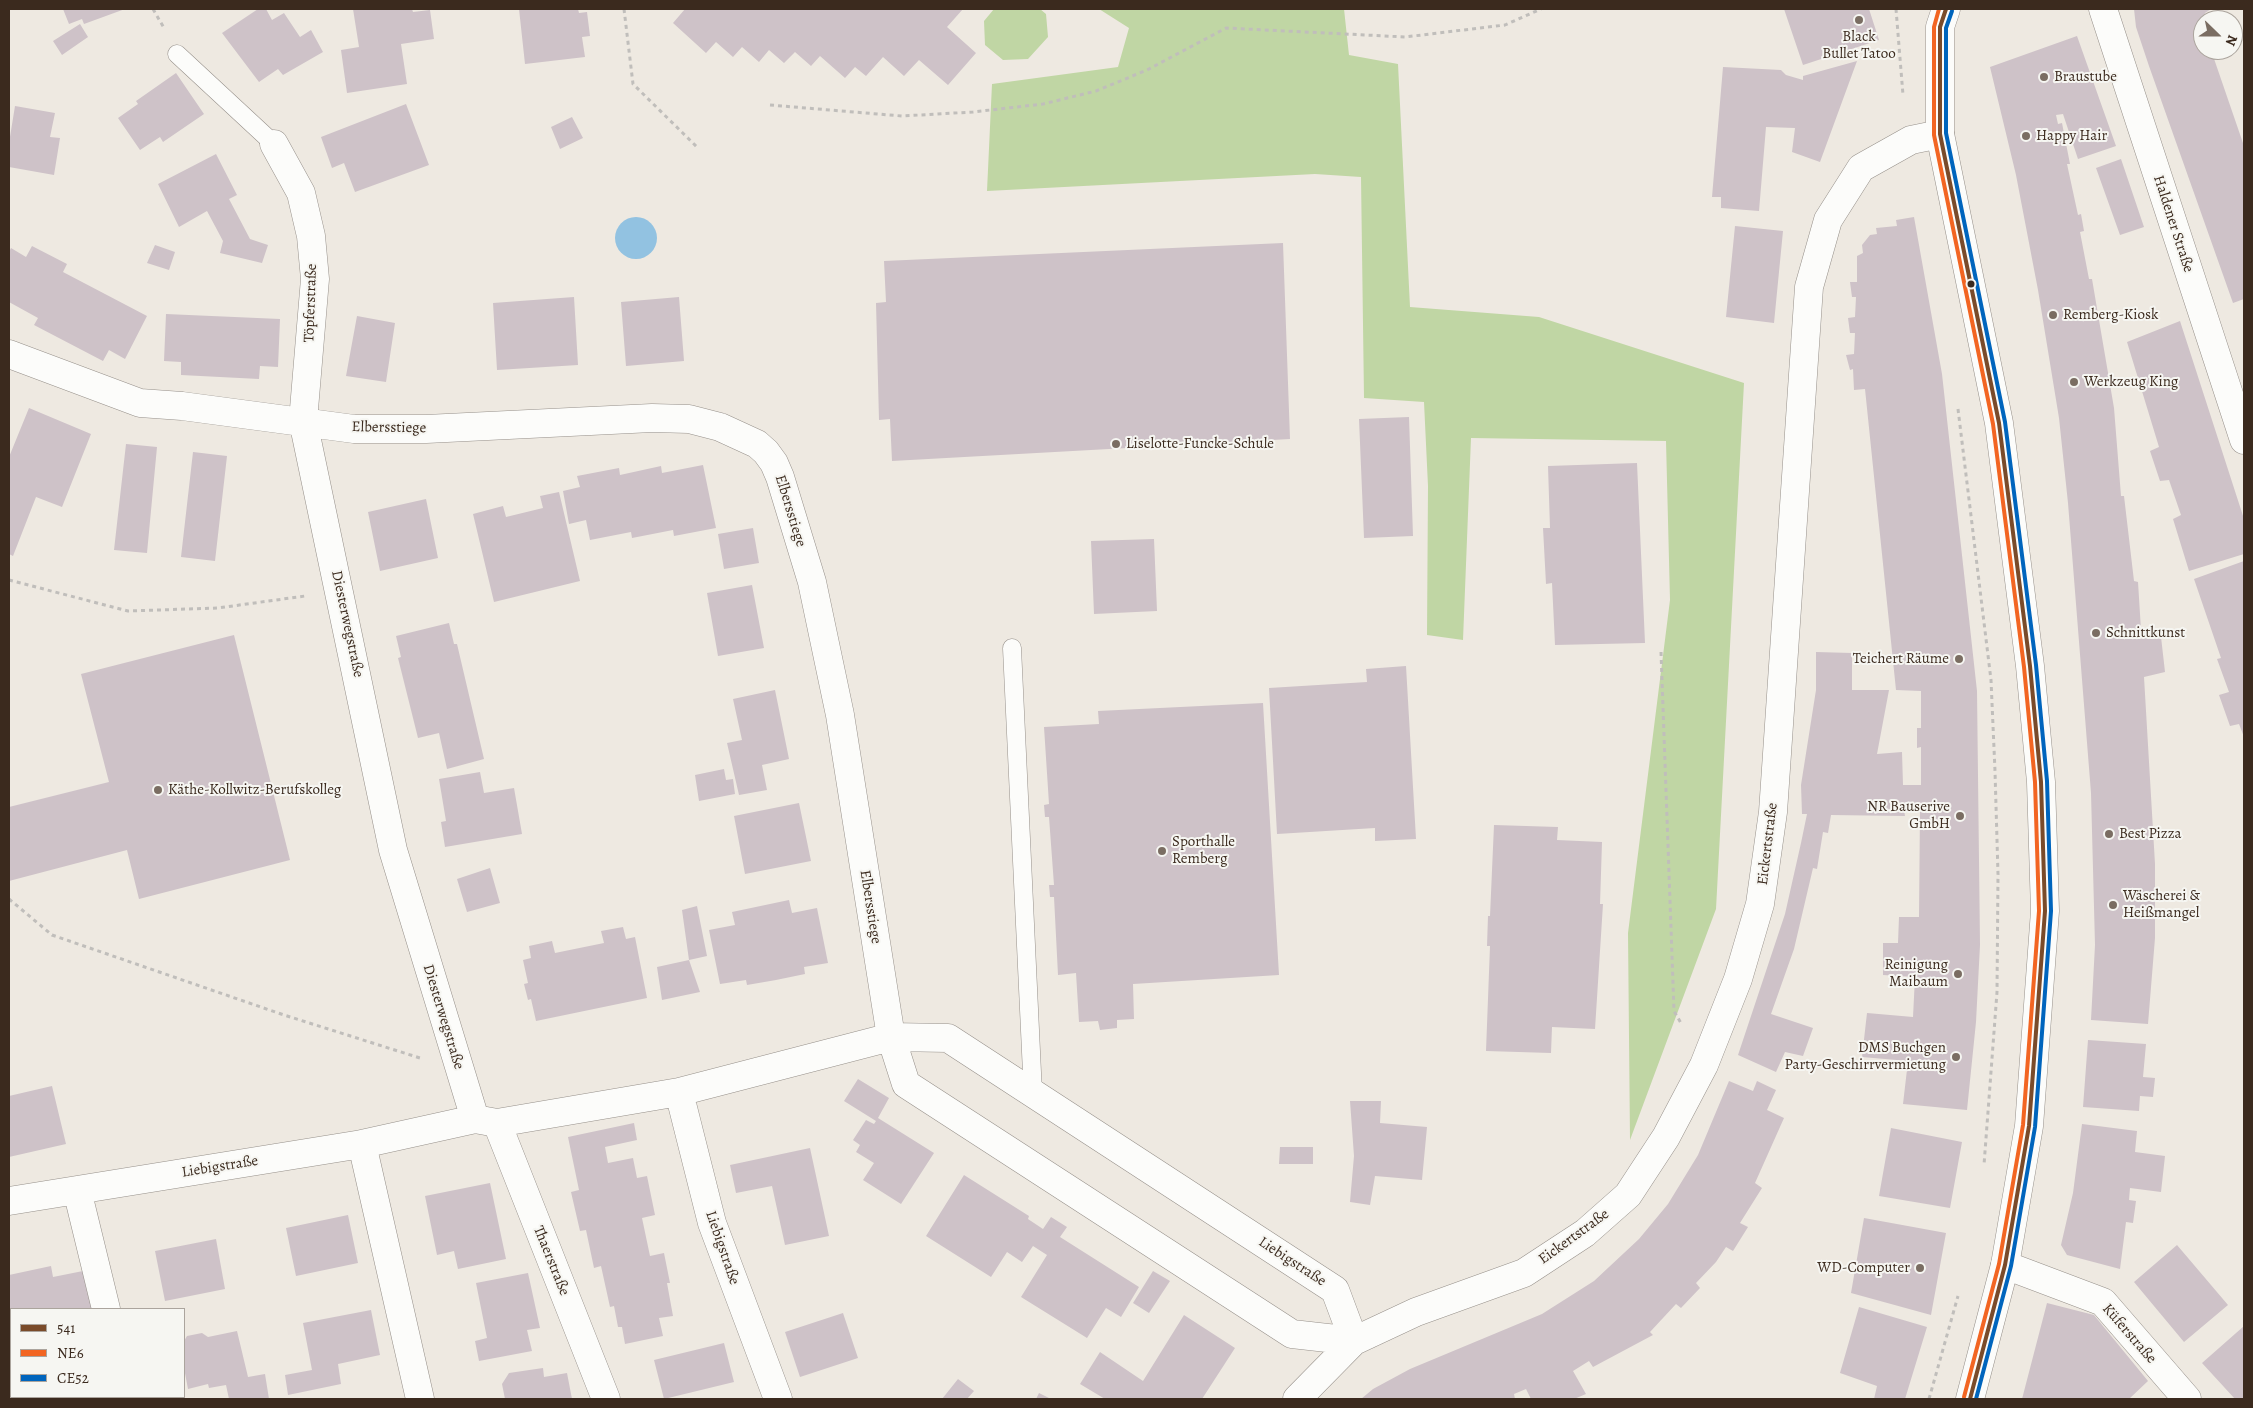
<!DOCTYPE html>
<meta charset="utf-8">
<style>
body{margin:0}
#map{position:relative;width:2253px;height:1408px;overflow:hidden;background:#eee9e1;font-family:Alegreya,serif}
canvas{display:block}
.frame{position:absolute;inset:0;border:10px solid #3b2a1e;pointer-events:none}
.legend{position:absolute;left:10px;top:1308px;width:175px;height:90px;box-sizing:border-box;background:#f6f6f2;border:1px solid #aba49d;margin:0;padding:6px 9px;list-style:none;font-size:15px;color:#3b2a1e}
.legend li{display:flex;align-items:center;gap:10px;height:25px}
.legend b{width:25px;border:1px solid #aba49d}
.north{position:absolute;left:2193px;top:10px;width:50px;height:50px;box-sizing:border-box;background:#f6f6f2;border:1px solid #aba49d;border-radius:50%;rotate:112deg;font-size:14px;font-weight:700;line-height:20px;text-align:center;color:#3b2a1e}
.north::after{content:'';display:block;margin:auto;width:18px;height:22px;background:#7a6d62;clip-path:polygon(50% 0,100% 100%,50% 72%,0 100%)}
</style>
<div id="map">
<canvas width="2253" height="1408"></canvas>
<div class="frame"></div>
<ul class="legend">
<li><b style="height:6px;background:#7a4b2a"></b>541</li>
<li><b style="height:6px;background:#f26522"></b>NE6</li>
<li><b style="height:6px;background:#0065bd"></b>CE52</li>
</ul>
<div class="north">N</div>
</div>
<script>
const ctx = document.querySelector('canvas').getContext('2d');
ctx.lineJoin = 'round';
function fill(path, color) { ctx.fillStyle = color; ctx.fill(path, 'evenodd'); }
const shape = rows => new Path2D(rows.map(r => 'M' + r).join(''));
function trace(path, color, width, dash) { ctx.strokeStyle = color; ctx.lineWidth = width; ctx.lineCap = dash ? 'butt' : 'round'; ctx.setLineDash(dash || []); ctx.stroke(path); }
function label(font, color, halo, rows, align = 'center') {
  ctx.font = font + ' Alegreya,serif'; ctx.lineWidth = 4; ctx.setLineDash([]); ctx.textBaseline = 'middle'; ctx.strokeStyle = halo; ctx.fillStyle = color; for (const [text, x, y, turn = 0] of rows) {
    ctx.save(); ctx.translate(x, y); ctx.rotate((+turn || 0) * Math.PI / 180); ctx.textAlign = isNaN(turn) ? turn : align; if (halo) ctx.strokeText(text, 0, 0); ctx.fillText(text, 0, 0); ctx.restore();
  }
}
fill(shape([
 [994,9,1040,9,1046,14,1048,37,1028,59,1003,60,985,45,984,21],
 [1099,9,1344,9,1349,55,1398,64,1410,307,1539,317,1744,383,1716,909,1630,1140,1628,933,1670,600,1666,441,1471,438,1463,640,1427,635,1428,486,1424,402,1364,398,1361,177,1315,174,987,191,992,84,1118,67,1129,28]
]), '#c0d6a4');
fill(shape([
 '615 238a21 21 0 1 1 42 0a21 21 0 1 1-42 0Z'
]), '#92c2e1');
fill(shape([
 [63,9,125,9,84,24,82,19,69,24],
 [258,9,266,9,272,20,284,13,300,37,311,30,323,52,283,75,278,69,259,82,222,33],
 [353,9,412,9,413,12,430,10,434,39,401,44,407,84,347,93,341,50,359,47],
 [519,9,578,9,579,13,587,12,590,36,582,37,585,57,525,64],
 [685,9,963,9,947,27,976,53,948,85,919,60,904,76,883,57,866,76,855,67,845,78,820,56,811,66,795,52,784,63,769,50,759,62,742,47,733,57,716,42,706,53,673,23],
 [1784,9,1869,9,1879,40,1803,65],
 [2134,9,2211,9,2205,13,2202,23,2203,50,2211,50,2244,146,2244,299,2233,303,2149,66,2136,27],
 [80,24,88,37,62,55,53,41],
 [2077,36,2116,146,2078,159,2063,114,2056,115,2058,124,2062,123,2070,164,2067,164,2078,215,2081,214,2084,231,2080,232,2089,279,2092,279,2114,408,2121,496,2124,496,2134,581,2138,582,2141,630,2160,628,2165,672,2144,677,2155,864,2155,938,2148,1024,2091,1020,2095,945,2091,793,2068,503,2059,418,2038,290,2016,175,1990,67],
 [1857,61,1820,162,1792,152,1795,128,1766,127,1759,211,1721,208,1721,197,1712,197,1723,67,1781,70,1786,75,1803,80,1803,76],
 [176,73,204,114,163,142,160,137,140,150,118,118,138,104,136,101],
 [406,104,429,165,355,192,344,163,332,168,321,137],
 [15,106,55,113,50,137,60,138,54,175,9,167,9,143],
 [572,117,583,138,560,149,551,127],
 [216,154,237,195,229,199,250,239,268,245,262,263,220,253,223,241,207,211,179,227,158,184],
 [2121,159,2144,227,2120,235,2096,168],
 [1914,217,1942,374,1977,691,1980,945,1976,1022,1967,1110,1903,1104,1908,1061,1862,1057,1867,1013,1913,1017,1915,977,1883,975,1883,943,1898,943,1899,917,1919,917,1920,809,1904,809,1905,816,1831,815,1828,833,1823,832,1817,869,1813,868,1794,949,1771,1014,1813,1028,1803,1056,1785,1052,1776,1072,1738,1055,1785,914,1801,843,1807,814,1802,814,1801,785,1816,690,1816,652,1852,653,1852,690,1889,690,1877,754,1902,752,1903,785,1921,785,1921,747,1917,748,1917,728,1921,728,1921,691,1896,690,1865,389,1854,390,1853,369,1850,370,1846,355,1854,354,1855,333,1850,333,1848,318,1855,317,1856,297,1852,297,1850,282,1857,282,1857,256,1863,253,1862,245,1870,235,1877,234,1876,228,1897,226,1896,220],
 [1735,226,1783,231,1774,323,1726,317],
 [1283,243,1290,439,892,461,890,419,879,420,876,303,886,302,884,261],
 [155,245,175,252,169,270,147,263],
 [32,246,67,264,63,272,147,316,125,359,109,350,103,361,34,325,38,318,9,302,9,252,11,248,26,257],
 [574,297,578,365,497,370,493,303],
 [679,297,684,361,626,366,621,302],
 [166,314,280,319,278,367,260,366,259,379,181,375,181,362,164,361],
 [357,316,395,323,386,382,346,376],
 [2180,321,2244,519,2244,554,2189,571,2173,519,2181,515,2169,480,2160,481,2150,451,2159,447,2127,342],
 [29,408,91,434,62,507,36,497,13,556,9,554,9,457],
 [1409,417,1413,536,1364,538,1359,419],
 [126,444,157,447,147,553,114,550],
 [193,452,227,456,215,561,181,557],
 [1637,463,1645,643,1555,645,1552,583,1546,584,1543,528,1550,528,1548,466],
 [703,465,716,528,674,536,673,530,632,538,631,532,590,540,586,520,569,524,563,491,580,487,577,476,619,468,620,475,661,466,662,473],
 [559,492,580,581,494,602,473,514,503,506,506,517,543,508,540,496],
 [426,499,438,558,380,571,368,512],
 [753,528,759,563,724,569,718,534],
 [1154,539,1157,611,1094,614,1091,541],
 [2244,561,2244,737,2239,724,2230,726,2219,695,2229,692,2217,659,2221,658,2194,579],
 [752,585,764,648,718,656,707,593],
 [449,623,454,644,457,644,484,759,447,769,439,733,418,738,398,658,401,657,396,636],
 [234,635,290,860,139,899,127,850,9,881,9,807,109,782,81,674],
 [1406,666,1416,839,1375,841,1375,828,1277,834,1269,688,1367,682,1366,669],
 [775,690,789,759,762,765,767,790,739,795,727,743,742,740,733,699],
 [1263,703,1279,975,1133,984,1134,1019,1117,1020,1117,1028,1100,1030,1098,1021,1079,1022,1076,973,1058,975,1054,897,1050,897,1049,885,1054,885,1049,817,1045,817,1044,805,1049,804,1044,727,1099,724,1098,711],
 [724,769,726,780,733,779,735,794,699,801,695,775],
 [480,772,484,793,514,788,522,834,445,847,441,822,446,821,439,779],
 [799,803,811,861,745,874,734,816],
 [1494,825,1558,827,1557,840,1602,842,1600,904,1603,904,1595,1029,1552,1027,1551,1053,1486,1051,1490,946,1487,946,1488,916,1490,916],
 [490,868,500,903,467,912,457,879],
 [789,900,792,913,817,908,828,963,804,967,805,974,776,980,747,985,746,980,720,984,709,930,735,925,732,912],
 [697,906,707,956,689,960,682,910],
 [623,927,626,939,635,937,647,998,536,1021,531,999,528,1000,524,984,528,983,523,960,531,958,529,946,552,941,555,953,604,943,601,931],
 [689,960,700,992,662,1000,657,967],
 [2088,1040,2146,1044,2143,1077,2155,1078,2153,1097,2140,1096,2139,1111,2083,1107],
 [858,1079,889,1098,878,1118,934,1153,901,1204,863,1180,874,1163,856,1152,860,1145,853,1140,866,1120,874,1124,876,1121,844,1101],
 [1729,1081,1753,1091,1757,1081,1776,1090,1767,1110,1784,1118,1755,1183,1762,1188,1740,1223,1748,1227,1733,1251,1726,1247,1716,1262,1696,1283,1700,1288,1681,1308,1676,1304,1650,1332,1653,1335,1593,1367,1589,1361,1573,1371,1586,1394,1574,1399,1531,1399,1526,1389,1514,1394,1515,1399,1361,1399,1373,1389,1410,1369,1542,1314,1594,1281,1639,1239,1668,1204,1698,1155],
 [52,1086,66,1144,9,1157,9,1096],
 [1350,1101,1381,1101,1380,1123,1427,1127,1422,1180,1375,1176,1370,1205,1350,1202,1354,1156],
 [634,1123,637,1140,605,1147,608,1163,633,1158,637,1178,647,1176,655,1215,642,1218,650,1256,664,1253,670,1283,667,1283,673,1316,659,1318,663,1336,625,1344,622,1327,618,1327,614,1306,610,1307,601,1266,594,1268,586,1230,580,1231,571,1192,579,1190,568,1137],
 [2082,1124,2137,1131,2135,1152,2165,1156,2161,1192,2130,1188,2129,1200,2136,1201,2133,1223,2126,1222,2120,1269,2067,1255,2061,1245,2073,1193],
 [1891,1128,1962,1142,1950,1208,1879,1196],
 [1280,1147,1313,1147,1313,1164,1279,1164],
 [810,1148,829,1236,785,1245,772,1186,736,1193,730,1165],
 [964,1175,1029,1216,1028,1219,1043,1229,1051,1217,1067,1227,1060,1237,1139,1287,1121,1317,1106,1308,1087,1338,1021,1297,1047,1255,1033,1246,1022,1262,1007,1252,991,1277,926,1236],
 [490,1183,506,1259,458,1269,454,1251,437,1255,425,1196],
 [348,1215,358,1263,296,1276,286,1228],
 [1864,1218,1946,1233,1931,1315,1851,1293],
 [216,1239,225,1289,165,1301,155,1251],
 [2177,1245,2228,1305,2184,1342,2134,1282],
 [51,1266,53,1277,88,1270,96,1309,11,1309,11,1333,9,1333,9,1275],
 [1153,1271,1170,1281,1149,1313,1133,1303],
 [528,1273,540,1328,527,1330,532,1351,479,1361,475,1341,487,1338,476,1283],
 [2047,1303,2094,1315,2148,1381,2129,1399,2022,1399],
 [1859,1307,1927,1327,1905,1399,1874,1399,1877,1386,1840,1373],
 [371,1310,380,1355,338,1364,341,1384,288,1395,285,1375,312,1370,303,1323],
 [843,1313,858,1358,800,1377,785,1332],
 [1184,1315,1235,1348,1202,1399,1105,1399,1080,1384,1100,1352,1143,1381],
 [2244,1326,2244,1399,2235,1399,2202,1363],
 [237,1331,248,1377,265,1374,269,1399,229,1399,226,1385,209,1388,208,1384,188,1389,184,1368,184,1341,187,1336,202,1333,208,1337],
 [724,1343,734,1382,664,1399,654,1360],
 [543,1368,544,1377,567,1373,572,1399,505,1399,502,1384,509,1373],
 [958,1379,974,1391,967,1399,942,1399],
 [1039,1393,1051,1399,1036,1399],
 [18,1397,93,1397,94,1399,19,1399]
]), '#cec2c8');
const service = shape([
 [177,54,274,144],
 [1012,648,1033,1094]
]);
const minor = shape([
 [2103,9,2244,440],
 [274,144,301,193,311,236,315,279,303,421,393,850,475,1119],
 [9,354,140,403,182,406,354,429,426,429,652,418,689,419,720,427,757,444,766,452,774,463,780,477,812,582,840,715,891,1037,906,1084,1292,1334,1354,1341],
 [679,1092,712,1223,778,1399],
 [497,1123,606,1399],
 [362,1144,420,1399],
 [77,1190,106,1309],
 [9,1201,362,1144,475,1119,497,1123,679,1092,891,1037,948,1038,1335,1290,1354,1341],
 [2005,1265,2103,1302,2187,1399],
 [127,1397,128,1399],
 [1297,1399,1354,1341,1416,1312,1524,1273,1585,1233,1628,1195,1666,1137,1704,1065,1738,979,1760,904,1773,812,1809,287,1828,220,1861,168,1911,140,1940,134]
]);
const primary = shape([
 [1946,9,1940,27,1940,134,1999,423,2030,666,2041,782,2045,911,2029,1126,2005,1265,1970,1399]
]);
trace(service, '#96908a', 19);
trace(minor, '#96908a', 29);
trace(primary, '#96908a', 29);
trace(shape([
 [153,9,164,28],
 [624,9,633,84,698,148],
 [1896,9,1903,95],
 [770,105,902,116,973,112,1043,104,1096,91,1147,70,1226,28,1405,37,1505,25,1541,9],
 [1958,409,1991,680,1995,771,1998,874,1997,992,1984,1165],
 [9,580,128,611,218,608,305,596],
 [1661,652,1674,1011,1682,1025],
 [9,899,52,935,284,1015,420,1058],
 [1929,1399,1958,1296]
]), '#c0bebb', 3, [4, 4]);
trace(service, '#fcfcfa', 18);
trace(minor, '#fcfcfa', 28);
trace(primary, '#fcfcfa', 28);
trace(shape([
 [1946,9,1940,27,1940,134,1999,423,2030,666,2041,782,2045,911,2029,1126,2005,1265,1970,1399]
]), '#7a4b2a', 4);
trace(shape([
 [1939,9,1934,27,1934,135,1993,424,2024,667,2035,782,2039,911,2023,1125,1999,1264,1964,1397]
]), '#f26522', 4);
trace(shape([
 [1952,11,1946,28,1946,133,2005,422,2036,665,2047,781,2051,911,2035,1127,2011,1266,1976,1399]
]), '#0065bd', 4);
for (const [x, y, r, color] of [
 [1859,20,5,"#7a6d62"],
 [2044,77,5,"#7a6d62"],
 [2026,136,5,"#7a6d62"],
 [1971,284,4.5,"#3b2a1e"],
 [2053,315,5,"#7a6d62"],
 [2074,382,5,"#7a6d62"],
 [1116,444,5,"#7a6d62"],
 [2096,633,5,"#7a6d62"],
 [1959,659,5,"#7a6d62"],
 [158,790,5,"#7a6d62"],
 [1960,816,5,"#7a6d62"],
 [2109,834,5,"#7a6d62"],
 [1162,851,5,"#7a6d62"],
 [2113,905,5,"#7a6d62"],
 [1958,974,5,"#7a6d62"],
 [1956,1057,5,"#7a6d62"],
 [1920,1268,5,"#7a6d62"]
]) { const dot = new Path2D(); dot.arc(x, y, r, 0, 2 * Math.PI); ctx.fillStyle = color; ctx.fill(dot); trace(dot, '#f6f6f2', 2); }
label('15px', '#3b2a1e', '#f6f6f2', [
 ["Black",1859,37,"center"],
 ["Bullet Tatoo",1859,54,"center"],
 ["Braustube",2054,77],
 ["Happy Hair",2036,136],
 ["Remberg-Kiosk",2063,315],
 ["Werkzeug King",2084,382],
 ["Liselotte-Funcke-Schule",1126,444],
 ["Schnittkunst",2106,633],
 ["Teichert Räume",1949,659,"right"],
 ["Käthe-Kollwitz-Berufskolleg",168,790],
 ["NR Bauserive",1950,807,"right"],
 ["GmbH",1950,824,"right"],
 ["Best Pizza",2119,834],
 ["Sporthalle",1172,842],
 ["Remberg",1172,859],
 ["Wäscherei &",2123,896],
 ["Heißmangel",2123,913],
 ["Reinigung",1948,965,"right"],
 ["Maibaum",1948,982,"right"],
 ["DMS Buchgen",1946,1048,"right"],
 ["Party-Geschirrvermietung",1946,1065,"right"],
 ["WD-Computer",1910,1268,"right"]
], 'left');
label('15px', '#3b2a1e', '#f6f6f2', [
 ["Haldener Straße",2173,224,72],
 ["Töpferstraße",311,303,-88],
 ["Elbersstiege",389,428,1],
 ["Elbersstiege",790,511,73],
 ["Diesterwegstraße",347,624,78],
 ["Eickertstraße",1768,844,-83],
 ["Elbersstiege",870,907,81],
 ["Diesterwegstraße",443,1017,73],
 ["Liebigstraße",220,1167,-9],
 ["Eickertstraße",1574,1237,-36],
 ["Liebigstraße",722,1248,71],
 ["Thaerstraße",551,1261,68],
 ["Liebigstraße",1292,1262,33],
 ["Küferstraße",2129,1334,49]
]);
</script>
